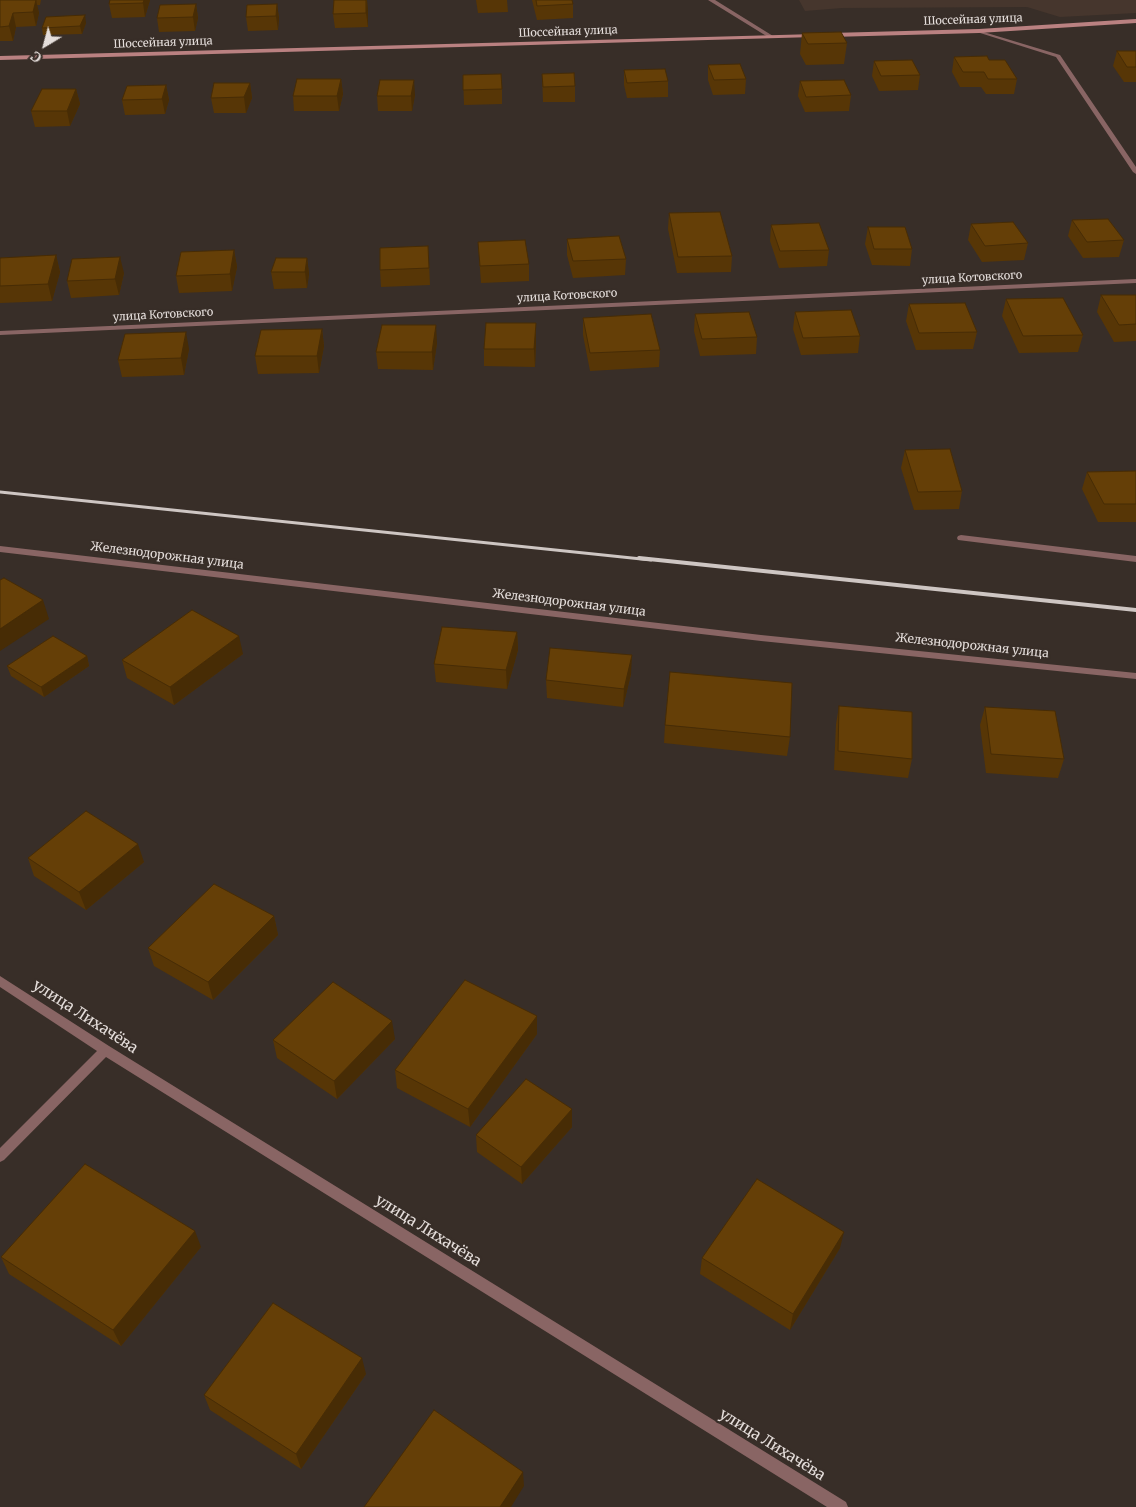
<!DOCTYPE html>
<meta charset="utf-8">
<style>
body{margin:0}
#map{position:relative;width:1136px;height:1507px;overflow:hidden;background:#382e28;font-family:Merriweather,serif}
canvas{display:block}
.north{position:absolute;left:20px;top:20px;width:50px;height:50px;-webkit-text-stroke:4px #382e28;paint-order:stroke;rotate:217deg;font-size:14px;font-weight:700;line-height:20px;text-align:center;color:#e5dedb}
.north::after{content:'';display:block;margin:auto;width:18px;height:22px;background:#e5dedb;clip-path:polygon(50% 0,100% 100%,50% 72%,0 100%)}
</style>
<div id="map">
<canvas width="1136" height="1507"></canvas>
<div class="north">С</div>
</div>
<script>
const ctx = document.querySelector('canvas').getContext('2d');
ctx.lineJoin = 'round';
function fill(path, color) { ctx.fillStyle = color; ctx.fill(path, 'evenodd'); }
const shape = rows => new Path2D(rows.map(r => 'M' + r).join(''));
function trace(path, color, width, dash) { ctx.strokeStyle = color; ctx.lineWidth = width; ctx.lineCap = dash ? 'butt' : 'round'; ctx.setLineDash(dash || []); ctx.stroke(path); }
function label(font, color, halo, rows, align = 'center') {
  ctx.font = font + ' Merriweather,serif'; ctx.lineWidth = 4.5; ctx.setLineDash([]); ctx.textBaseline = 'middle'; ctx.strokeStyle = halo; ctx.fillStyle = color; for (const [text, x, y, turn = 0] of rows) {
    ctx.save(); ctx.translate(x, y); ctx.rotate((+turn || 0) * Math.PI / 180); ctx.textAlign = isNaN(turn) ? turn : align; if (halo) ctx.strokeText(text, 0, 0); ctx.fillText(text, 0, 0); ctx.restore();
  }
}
fill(shape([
 [799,0,1136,0,1136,13,1060,17,1027,7,842,8,805,11]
]), '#46362d');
fill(shape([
 [708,0,715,0,773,36,768,37,708,0],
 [977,30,1060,55,1136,167,1136,174,1133,172,1056,57,977,32,977,30],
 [1136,279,1136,283,0,335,0,331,1136,279],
 [961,535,1136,556,1136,562,958,540,957,538,958,536,961,535],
 [0,546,761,635,1136,673,1136,679,761,641,0,552,0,546],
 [0,976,109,1046,846,1502,848,1507,827,1507,106,1057,4,1160,0,1162,0,1148,97,1051,0,987,0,976]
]), '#896564');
fill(shape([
 [1136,19,1136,23,979,33,831,37,828,35,831,33,979,29,1136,19],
 [816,34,816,36,814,37,0,60,0,56,816,34]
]), '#ba8181');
trace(shape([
 [0,492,651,560]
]), '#cec6c3', 3);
trace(shape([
 [639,558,1136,610]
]), '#cec6c3', 4);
fill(shape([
 [0,0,41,0,40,5,37,5,39,13,36,26,16,27,13,41,0,41],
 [150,0,145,17,112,18,109,4],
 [367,0,368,27,335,28,333,14],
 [476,0,507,0,508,12,478,13],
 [532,0,572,0,573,4,573,18,537,20],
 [196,4,198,18,195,31,159,32,157,18],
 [277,4,279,18,278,30,248,31,246,17],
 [86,23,82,34,43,35,42,28],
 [802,33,847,43,844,64,806,65,800,54],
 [1117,51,1136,51,1136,82,1124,82,1113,66],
 [954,57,989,60,1017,79,1014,94,986,94,981,87,960,87,952,72],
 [874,61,920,75,918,90,879,91,872,76],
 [708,65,746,79,745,94,713,95,708,80],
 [624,70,668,81,668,97,627,98,624,85],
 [542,74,575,86,575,102,543,102],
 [463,75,502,89,502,104,464,105],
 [341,79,343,94,339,111,294,111,293,96],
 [800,81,851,95,849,111,805,112,798,96],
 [250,83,252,98,246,113,214,113,211,98],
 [166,85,169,100,165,114,125,115,122,100],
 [76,89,80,104,70,126,35,127,31,111],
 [415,95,412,111,378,111,377,96],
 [669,213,732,256,731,272,677,273,668,229],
 [1072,220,1124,240,1119,257,1083,258,1068,236],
 [971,224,1028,243,1024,260,982,262,968,240],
 [771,225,829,250,827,266,779,268,770,241],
 [868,227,912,249,910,266,872,265,865,244],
 [567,239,626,259,625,275,573,278,567,255],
 [478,242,529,264,529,281,481,283],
 [234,250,237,267,232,291,179,293,176,276],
 [56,255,60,272,52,301,0,303,0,258],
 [307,258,309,274,307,288,274,289,271,272],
 [429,262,430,285,381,287,380,270],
 [124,273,119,295,71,298,67,281],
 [1101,295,1136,295,1136,341,1114,342,1097,312],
 [1006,299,1083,335,1078,352,1019,353,1002,316],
 [909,304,977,332,973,349,916,350,906,321],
 [795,312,860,336,858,353,801,355,793,329],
 [695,314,757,337,756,354,700,356,694,331],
 [583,318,660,350,659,367,590,371,583,335],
 [536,323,536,340,535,367,484,366,484,349],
 [322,329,324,346,319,373,258,374,255,356],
 [437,343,433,370,378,369,376,352],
 [189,349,184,375,122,377,118,360],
 [905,450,962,491,959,509,914,510,901,468],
 [1136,471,1136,522,1098,522,1082,489,1087,472],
 [517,632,518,650,507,689,436,682,434,664],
 [243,654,174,705,127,678,122,660],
 [87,656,89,666,44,697,11,676,7,666],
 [631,674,623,707,547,698,546,680],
 [839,706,912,759,908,778,834,770,836,724],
 [985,707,1064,759,1058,778,986,773,980,725],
 [665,725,790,737,787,756,664,743],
 [28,858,144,862,86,910,34,876],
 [274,916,278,935,213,1000,154,966,148,948],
 [537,1016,537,1034,470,1127,397,1088,395,1070],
 [395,1039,337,1099,277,1058,273,1040],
 [572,1109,572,1127,522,1184,477,1152,476,1135],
 [201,1247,121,1346,9,1274,1,1257],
 [840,1248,790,1330,700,1274,702,1258],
 [366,1374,301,1469,210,1410,204,1395]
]), '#573606');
fill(shape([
 [36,0,39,13,36,26,33,12],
 [144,0,150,0,145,17,143,3],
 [367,0,368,11,368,27,366,13],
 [196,4,198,18,195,31,193,17],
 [277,4,279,18,278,30,276,16],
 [13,13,16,27,13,41,9,26],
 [85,15,86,23,82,34,80,26],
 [341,79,343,94,339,111,337,96],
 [414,80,415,95,412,111,411,96],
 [250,83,252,98,246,113,244,97],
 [166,85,169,100,165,114,162,99],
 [76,89,80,104,70,126,67,111],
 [234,250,237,267,232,291,230,274],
 [56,255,60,272,52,301,48,284],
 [120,257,124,273,119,295,115,279],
 [307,258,309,274,307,288,305,272],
 [536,323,536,340,535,367,534,349],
 [436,325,437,343,433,370,432,352],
 [322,329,324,346,319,373,317,356],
 [186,332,189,349,184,375,181,358],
 [43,600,49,619,0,651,0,629],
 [517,632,518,650,507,689,506,670],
 [239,636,243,654,174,705,170,687],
 [632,655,631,674,623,707,624,689],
 [87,656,89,666,44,697,41,687],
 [138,844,144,862,86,910,79,892],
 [274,916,278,935,213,1000,208,982],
 [537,1016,537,1034,470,1127,468,1109],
 [392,1021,395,1039,337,1099,334,1081],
 [572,1109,572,1127,522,1184,521,1167],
 [195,1231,201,1247,121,1346,113,1330],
 [844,1232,840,1248,790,1330,793,1314],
 [362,1358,366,1374,301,1469,296,1454],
 [523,1472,524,1486,511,1507,500,1507]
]), '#472c05');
const building = shape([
 [0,0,36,0,33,12,13,13,9,26,0,27,0,0],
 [110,0,144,0,143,3,109,4,110,0],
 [334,0,366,0,366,13,333,14,334,0],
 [536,0,572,0,573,4,537,6,536,0],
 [196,4,193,17,157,18,160,5,196,4],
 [277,4,276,16,246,17,247,5,277,4],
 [85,15,80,26,42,28,46,17,85,15],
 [841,32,847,43,808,44,802,33,841,32],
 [1117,51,1136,51,1136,67,1127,67,1117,51],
 [987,56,989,60,1005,60,1017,79,988,79,984,72,963,72,954,57,987,56],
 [912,60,920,75,881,76,874,61,912,60],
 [740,64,746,79,714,80,708,65,740,64],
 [665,69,668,81,627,83,624,70,665,69],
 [574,73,575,86,543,87,542,74,574,73],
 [501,74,502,89,463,90,463,75,501,74],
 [297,79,341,79,337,96,293,96,297,79],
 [380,80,414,80,411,96,377,96,380,80],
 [844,80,851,95,806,97,800,81,844,80],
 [214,83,250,83,244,97,211,98,214,83],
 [166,85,162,99,122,100,127,86,166,85],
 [42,89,76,89,67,111,31,111,42,89],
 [720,212,732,256,678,257,669,213,720,212],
 [1108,219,1124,240,1087,242,1072,220,1108,219],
 [1013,222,1028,243,985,246,971,224,1013,222],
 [819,223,829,250,780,251,771,225,819,223],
 [868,227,905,227,912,249,874,249,868,227],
 [619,236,626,259,573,261,567,239,619,236],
 [525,240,529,264,480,266,478,242,525,240],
 [428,246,429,268,380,270,380,248,428,246],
 [234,250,230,274,176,276,181,252,234,250],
 [56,255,48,284,0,286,0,258,56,255],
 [120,257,115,279,67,281,72,259,120,257],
 [276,258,307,258,305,272,271,272,276,258],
 [1101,295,1136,295,1136,324,1119,325,1101,295],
 [1063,298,1083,335,1023,336,1006,299,1063,298],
 [965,303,977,332,919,333,909,304,965,303],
 [851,310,860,336,803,338,795,312,851,310],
 [749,312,757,337,702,339,695,314,749,312],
 [651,314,660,350,590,353,583,318,651,314],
 [486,323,536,323,534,349,484,349,486,323],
 [382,325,436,325,432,352,376,352,382,325],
 [322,329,317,356,255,356,261,330,322,329],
 [186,332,181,358,118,360,125,334,186,332],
 [950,449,962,491,918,492,905,450,950,449],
 [1136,471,1136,504,1104,504,1087,472,1136,471],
 [4,578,43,600,0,629,0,580,4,578],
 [192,610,239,636,170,687,122,660,192,610],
 [442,627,517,632,506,670,434,664,442,627],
 [53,636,87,656,41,687,7,666,53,636],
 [550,648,632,655,624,689,546,680,550,648],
 [670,672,792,683,790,737,665,725,670,672],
 [839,706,912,712,912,759,838,751,839,706],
 [985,707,1055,711,1064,759,991,754,985,707],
 [86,811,138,844,79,892,28,858,86,811],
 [214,884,274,916,208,982,148,948,214,884],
 [465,980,537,1016,468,1109,395,1070,465,980],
 [333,982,392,1021,334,1081,273,1040,333,982],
 [526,1079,572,1109,521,1167,476,1135,526,1079],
 [85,1164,195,1231,113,1330,1,1257,85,1164],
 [757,1179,844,1232,793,1314,702,1258,757,1179],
 [273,1303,362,1358,296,1454,204,1395,273,1303],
 [434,1410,523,1472,500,1507,364,1507,434,1410]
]);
fill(building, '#653f07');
trace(building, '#472c05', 1);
label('11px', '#e5dedb', '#382e28', [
 ["Шоссейная улица",973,20,-2],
 ["Шоссейная улица",568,32,-2],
 ["Шоссейная улица",163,43,-2],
 ["улица Котовского",972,278,-3],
 ["улица Котовского",567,296,-3],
 ["улица Котовского",163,315,-3]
]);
label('12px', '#e5dedb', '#382e28', [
 ["Железнодорожная улица",167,556,7],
 ["Железнодорожная улица",569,603,7],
 ["Железнодорожная улица",972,646,6]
]);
label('15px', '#e5dedb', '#382e28', [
 ["улица Лихачёва",85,1017,33],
 ["улица Лихачёва",428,1231,32],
 ["улица Лихачёва",772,1445,32]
]);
</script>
